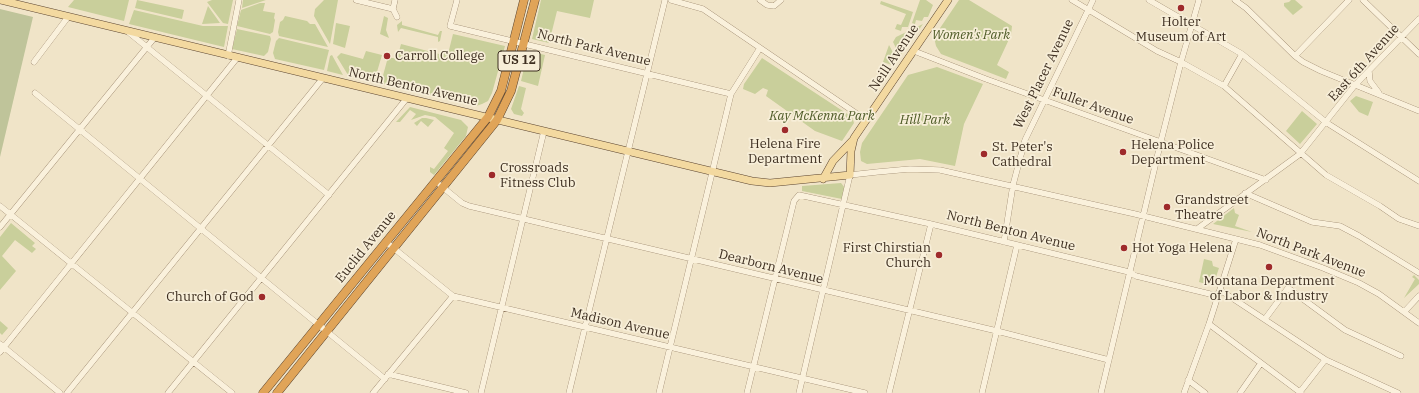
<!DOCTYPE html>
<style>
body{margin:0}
canvas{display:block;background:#f0e4c8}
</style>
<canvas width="1419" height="393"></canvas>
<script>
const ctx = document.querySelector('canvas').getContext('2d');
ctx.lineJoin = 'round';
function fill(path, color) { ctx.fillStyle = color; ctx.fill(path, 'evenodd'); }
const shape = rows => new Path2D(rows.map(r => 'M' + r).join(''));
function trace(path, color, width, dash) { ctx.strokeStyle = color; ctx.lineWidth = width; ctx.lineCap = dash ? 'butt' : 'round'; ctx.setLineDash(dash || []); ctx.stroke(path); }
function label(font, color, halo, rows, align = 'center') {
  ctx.font = font + ' "IBM Plex Serif",serif'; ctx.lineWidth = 3.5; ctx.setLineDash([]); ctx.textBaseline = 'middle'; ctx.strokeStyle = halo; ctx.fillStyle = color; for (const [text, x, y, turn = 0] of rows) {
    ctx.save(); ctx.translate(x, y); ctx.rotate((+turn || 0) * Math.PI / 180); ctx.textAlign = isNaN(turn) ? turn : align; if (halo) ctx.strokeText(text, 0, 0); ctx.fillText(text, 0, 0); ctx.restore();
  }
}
fill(shape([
 [74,0,129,0,124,21,68,7],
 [137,0,184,10,182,19,135,8],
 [212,0,233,0,228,24,223,23,207,2],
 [243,0,266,0,242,8],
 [324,0,338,0,330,44,314,16,315,9],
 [541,0,594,0,590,18,557,11,549,43,532,39],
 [920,0,926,0,933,5,928,17,924,17,922,21,916,20,915,24,912,23],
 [959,0,969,0,1012,26,1011,35,997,65,1009,72,1006,79,941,54,936,46,934,37],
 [1291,0,1295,0,1303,7,1293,15,1284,6,1284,3,1289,2],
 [881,1,913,12,908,27,902,27,901,31,895,29,897,24,901,25,906,14,880,4],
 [260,3,265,3,263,11,275,13,274,18,275,20,273,32,270,34,237,26,241,10],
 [208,6,220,23,202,24],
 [134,10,203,26,228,26,224,47,129,24],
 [285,16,307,21,310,24,315,24,328,47,279,36,278,32,280,22,283,20],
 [384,16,388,18,386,30,389,38,380,34],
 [402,21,402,25,438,35,440,31,442,31,440,41,438,42,438,37,401,28,398,32,397,25],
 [336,23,350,26,345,48,333,44],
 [923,24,900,56,893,42,896,37],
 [237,29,270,36,271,39,268,52,264,56,232,49],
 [453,34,505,46,492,93,488,101,482,104,476,106,381,83,388,57,397,59,401,44,443,55,444,50,449,50],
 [279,38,329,50,324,70,275,59,273,53,276,41],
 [889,45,897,60,892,65,883,62],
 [366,51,382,55,374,82,348,75,337,57,341,53,363,59],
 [528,51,545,55,538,86,521,81],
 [332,55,343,75,327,71,330,56],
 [762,58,852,117,854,123,842,141,815,131,766,96,768,90,763,88,755,94,743,89,744,84],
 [937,67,983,84,964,124,955,166,920,159,867,164,861,161,860,152,862,143,908,75],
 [519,86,526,88,521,109,524,113,522,116,514,114,511,109],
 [1356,96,1373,102,1368,116,1359,112,1350,101],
 [410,107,461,120,468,127,466,136,434,175,430,172,430,167,434,169,448,151,444,148,454,133,435,117,425,115,411,120,416,114,410,110,400,122,396,122],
 [1302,111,1317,124,1300,144,1286,131],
 [422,118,426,118,434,120,428,127,421,121,417,126,414,123],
 [841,183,845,188,842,199,802,191,802,186],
 [1234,208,1235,213,1239,215,1235,226,1252,232,1213,224],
 [11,223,35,243,32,246,36,249,32,253,15,240,2,256,16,271,0,290,0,237],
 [1204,259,1212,261,1213,266,1219,268,1213,286,1199,282],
 [1414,275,1419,280,1419,284,1404,298,1415,279,1412,277],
 [0,321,8,328,2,335,0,333]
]), '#c9cf9b');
fill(shape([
 [0,9,33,17,0,157]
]), '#bfc49a');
const minor = shape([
 [356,0,393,9],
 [395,0,393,9,397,17],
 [457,0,450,26,731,94],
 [671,0,703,9,866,120],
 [760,0,767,5,774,6,781,0],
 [1072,0,1157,51,1181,62,1224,86,1326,175,1380,206,1399,219,1419,226],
 [1149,0,1242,54,1327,123,1419,181],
 [1235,0,1246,8,1295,56,1303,62,1321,71,1419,111],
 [1363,0,1419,54],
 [127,31,329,195],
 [914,51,986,79,1266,180],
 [228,56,239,0],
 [1295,56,1349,0],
 [34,62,68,17],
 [1369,71,1370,81,1379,93],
 [1224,86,1242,54],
 [35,93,385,379],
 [440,185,462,203,469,206,997,331,1109,360],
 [1245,193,1312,222,1340,226,1359,236,1419,273],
 [0,206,232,393],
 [0,227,155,37],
 [1197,229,1300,154,1355,85,1419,19],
 [386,242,453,296,865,393],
 [1004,242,1013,185,1025,140,1093,0],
 [1220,290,1326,360,1398,393],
 [1405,311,1419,296],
 [1265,319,1288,288,1345,330,1401,356],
 [1209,324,1301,393],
 [0,344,60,393],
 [0,352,237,58],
 [388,374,466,393],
 [1188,380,1205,393],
 [1300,392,1325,360],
 [67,393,323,78],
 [168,393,407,98],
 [373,393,453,296],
 [481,393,544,131],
 [569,393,665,0],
 [659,393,731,94,760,48],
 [747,393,794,201,799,195,931,224,1129,272,1136,276,1210,294,1219,294],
 [799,393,850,175,877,172,910,169,940,170,1135,214,1260,245,1323,268,1359,283,1379,294,1419,323],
 [889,393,931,224],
 [982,393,1017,245],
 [1101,393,1161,141,1181,62,1199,0],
 [1184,393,1209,324,1236,239],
 [1240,393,1261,363]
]);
const major = shape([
 [0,0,523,126,752,181,770,183,850,175,851,151,854,138,948,0],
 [823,179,833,161,853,140]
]);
const highway = shape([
 [263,393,488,117,501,91,524,0],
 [277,393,497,120,511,91,535,0]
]);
trace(minor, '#8d765c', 6);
trace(major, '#5b4430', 8);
trace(highway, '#5b4430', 9);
trace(minor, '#faf1dc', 5.5);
trace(major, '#f3d9a0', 7);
trace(highway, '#e0a458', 8);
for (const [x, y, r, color] of [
 [1181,8,4,"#9e2a2b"],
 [387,56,4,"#9e2a2b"],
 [785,130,4,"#9e2a2b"],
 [1123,152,4,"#9e2a2b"],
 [984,154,4,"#9e2a2b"],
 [492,175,4,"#9e2a2b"],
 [1167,207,4,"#9e2a2b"],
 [1124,248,4,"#9e2a2b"],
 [939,255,4,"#9e2a2b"],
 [1269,267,4,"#9e2a2b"],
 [262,297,4,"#9e2a2b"]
]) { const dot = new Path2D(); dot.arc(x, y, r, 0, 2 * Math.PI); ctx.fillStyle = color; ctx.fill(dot); trace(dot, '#f7eed8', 1.5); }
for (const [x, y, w] of [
 [519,61,42]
]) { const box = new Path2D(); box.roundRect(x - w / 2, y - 10, w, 20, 3); ctx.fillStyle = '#f7eed8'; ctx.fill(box); trace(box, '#3d2e20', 1); }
label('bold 12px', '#3d2e20', null, [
 ["US 12",519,61]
]);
label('13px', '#3d2e20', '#f7eed8', [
 ["Holter",1181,22,"center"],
 ["Museum of Art",1181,37,"center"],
 ["Carroll College",395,56],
 ["Helena Fire",785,144,"center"],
 ["Department",785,159,"center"],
 ["Helena Police",1131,145],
 ["Department",1131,160],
 ["St. Peter's",992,147],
 ["Cathedral",992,162],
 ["Crossroads",500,168],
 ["Fitness Club",500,183],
 ["Grandstreet",1175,200],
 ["Theatre",1175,215],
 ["First Chirstian",931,248,"right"],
 ["Church",931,263,"right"],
 ["Hot Yoga Helena",1132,248],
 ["Montana Department",1269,281,"center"],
 ["of Labor & Industry",1269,296,"center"],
 ["Church of God",254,297,"right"]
], 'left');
label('italic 13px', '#4d5a26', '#f7eed8', [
 ["Women's Park",971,35],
 ["Kay McKenna Park",822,116],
 ["Hill Park",925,120]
]);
label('13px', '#3d2e20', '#f7eed8', [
 ["North Park Avenue",594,48,14],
 ["Neill Avenue",894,58,-56],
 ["East 6th Avenue",1364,63,-48],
 ["West Placer Avenue",1044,74,-64],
 ["North Benton Avenue",413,87,13],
 ["Fuller Avenue",1093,106,20],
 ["North Benton Avenue",1011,231,14],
 ["Euclid Avenue",366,247,-51],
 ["North Park Avenue",1311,253,21],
 ["Dearborn Avenue",771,267,14],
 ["Madison Avenue",620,324,13]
]);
</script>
